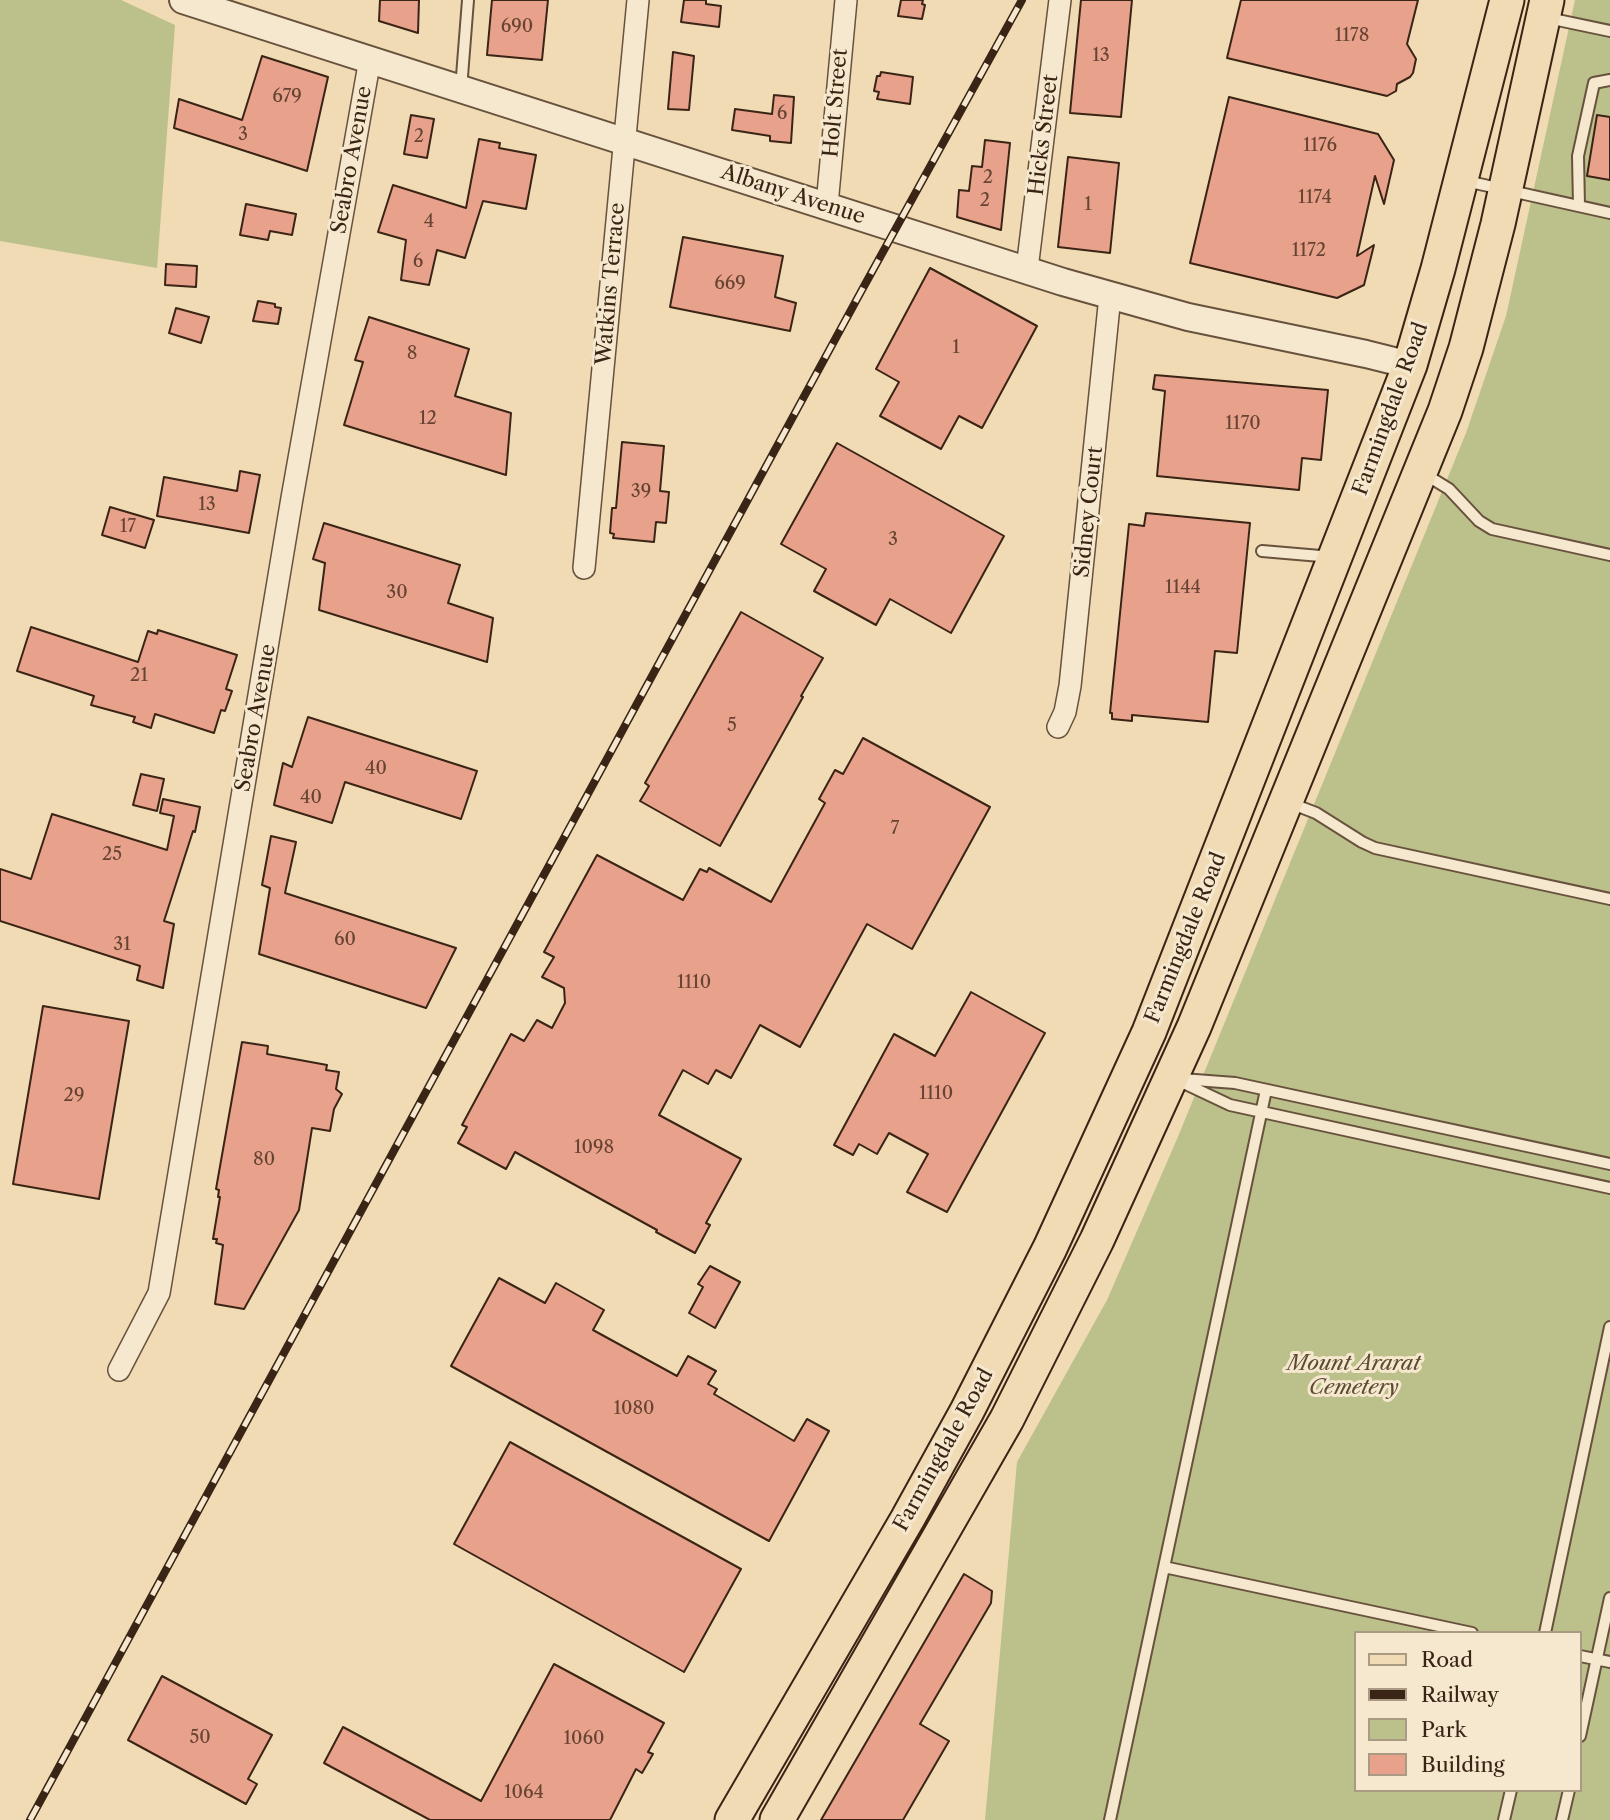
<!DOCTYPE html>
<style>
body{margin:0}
#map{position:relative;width:1610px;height:1820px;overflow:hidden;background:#f0dbb4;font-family:"Libre Caslon Text",serif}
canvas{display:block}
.legend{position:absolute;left:1354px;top:1631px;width:228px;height:161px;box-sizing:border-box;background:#f5e8ce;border:2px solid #aa9a84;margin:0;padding:9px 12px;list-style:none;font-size:21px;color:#3a2415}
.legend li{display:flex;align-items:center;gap:14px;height:35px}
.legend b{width:35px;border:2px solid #aa9a84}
</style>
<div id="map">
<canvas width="1610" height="1820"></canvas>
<ul class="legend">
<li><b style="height:9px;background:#f0dbb4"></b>Road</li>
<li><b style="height:9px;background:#3a2415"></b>Railway</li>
<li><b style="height:19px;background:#bcc08b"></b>Park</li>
<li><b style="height:19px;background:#e8a18b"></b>Building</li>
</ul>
</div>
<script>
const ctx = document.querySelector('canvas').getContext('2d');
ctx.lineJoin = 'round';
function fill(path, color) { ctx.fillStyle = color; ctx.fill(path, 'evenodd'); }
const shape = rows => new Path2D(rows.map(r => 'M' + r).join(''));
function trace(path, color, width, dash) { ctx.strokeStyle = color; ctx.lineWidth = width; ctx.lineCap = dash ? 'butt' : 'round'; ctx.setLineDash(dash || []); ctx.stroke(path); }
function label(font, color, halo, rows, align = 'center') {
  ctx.font = font + ' "Libre Caslon Text",serif'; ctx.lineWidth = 6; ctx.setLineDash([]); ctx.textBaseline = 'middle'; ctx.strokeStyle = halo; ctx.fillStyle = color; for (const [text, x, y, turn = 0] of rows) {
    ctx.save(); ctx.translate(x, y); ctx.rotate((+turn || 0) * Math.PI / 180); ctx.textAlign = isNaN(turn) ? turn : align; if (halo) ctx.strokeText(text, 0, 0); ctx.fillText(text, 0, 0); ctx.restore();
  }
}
fill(shape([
 [0,0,121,0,175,25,157,268,0,241],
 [1575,0,1610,0,1610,1820,985,1820,1017,1462,1107,1300,1177,1139,1466,433,1506,316],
 [1356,1633,1580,1633,1580,1790,1356,1790]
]), '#bcc08b');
const building = shape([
 [380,0,419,0,418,33,379,21,380,0],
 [492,0,548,0,542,60,487,55,492,0],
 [684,0,706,0,706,4,721,6,719,27,681,22,684,0],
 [901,0,923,0,922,4,925,5,922,19,898,16,901,0],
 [1081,0,1132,0,1121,117,1070,113,1081,0],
 [1241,0,1418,0,1407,44,1416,59,1413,73,1410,77,1397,84,1396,91,1387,96,1227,58,1241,0],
 [673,52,694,56,689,110,668,109,673,52],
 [262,56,328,77,307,171,174,128,179,99,242,120,262,56],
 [881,72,913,77,910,104,877,99,879,92,874,91,877,76,880,76,881,72],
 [774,95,794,97,791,143,770,141,770,136,732,130,735,109,772,114,774,95],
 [1229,97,1378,134,1394,160,1384,204,1375,176,1357,256,1374,245,1364,285,1337,298,1190,263,1229,97],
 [411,115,434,119,427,158,404,154,411,115],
 [1597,115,1610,117,1610,180,1587,176,1597,115],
 [479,139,500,143,499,148,536,155,526,209,483,201,465,258,437,250,429,285,401,280,406,240,378,232,393,185,466,208,479,139],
 [985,140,1010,143,1001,230,957,217,959,190,969,191,972,166,982,167,985,140],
 [1068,157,1119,163,1110,253,1058,247,1068,157],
 [246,204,296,214,292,235,270,231,268,240,240,235,246,204],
 [683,237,783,256,775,297,796,303,790,331,670,307,683,237],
 [166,264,197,266,196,287,165,285,166,264],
 [930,268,1037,326,982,428,959,416,941,449,880,416,899,382,876,369,930,268],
 [258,301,275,304,275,307,281,308,278,324,253,321,258,301],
 [176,308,209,317,201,343,169,333,176,308],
 [369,317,469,349,455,396,511,413,506,475,344,425,363,362,355,360,369,317],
 [1155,375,1328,390,1321,460,1302,458,1299,490,1157,476,1165,391,1153,389,1155,375],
 [622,442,664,446,660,491,669,492,666,523,656,522,654,542,613,538,614,534,610,533,612,508,616,508,622,442],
 [837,443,1004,536,951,633,890,599,876,625,814,591,826,569,781,544,837,443],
 [240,471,260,475,249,533,157,516,164,477,237,491,240,471],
 [110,507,154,520,145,548,102,535,110,507],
 [1146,513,1250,523,1237,653,1215,651,1208,722,1132,715,1132,721,1112,719,1112,713,1110,713,1129,524,1144,526,1146,513],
 [324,523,460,565,448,603,493,618,487,662,319,610,325,563,313,559,324,523],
 [741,612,823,658,801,696,803,697,720,846,640,801,649,786,645,783,741,612],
 [31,627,138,662,148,631,157,634,158,630,237,655,226,689,232,691,225,711,221,710,214,733,155,714,151,728,133,722,135,717,91,705,94,696,17,671,31,627],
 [308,717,477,771,461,819,345,782,332,823,274,805,283,763,292,767,308,717],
 [863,738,990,807,912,949,867,924,800,1047,760,1025,731,1078,716,1070,708,1084,683,1070,659,1115,741,1159,706,1223,710,1225,695,1253,656,1232,657,1230,515,1152,506,1169,458,1143,467,1127,462,1125,511,1034,524,1041,537,1020,552,1028,565,1003,564,988,542,977,554,957,544,952,597,855,683,900,700,869,707,872,709,868,771,902,825,803,819,799,835,770,843,774,863,738],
 [141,774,164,779,157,811,133,805,141,774],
 [163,799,200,807,195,832,193,831,164,921,174,924,163,988,137,980,140,966,0,921,0,869,31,879,52,814,167,850,174,816,160,813,163,799],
 [271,836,296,842,285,893,456,948,426,1008,259,954,270,888,262,885,271,836],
 [971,992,1045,1033,947,1212,907,1192,928,1154,889,1133,877,1154,859,1144,853,1155,834,1145,894,1034,935,1056,971,992],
 [43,1006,129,1021,99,1199,13,1184,43,1006],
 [242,1042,268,1046,267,1054,327,1065,326,1070,339,1072,336,1089,342,1094,334,1109,330,1131,312,1128,299,1210,244,1309,215,1304,223,1245,216,1243,217,1239,213,1239,220,1197,218,1197,219,1190,216,1189,242,1042],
 [710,1266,740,1282,715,1328,689,1313,703,1287,698,1284,710,1266],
 [499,1278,545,1303,556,1283,604,1310,593,1330,677,1376,688,1356,716,1371,708,1384,717,1389,714,1394,794,1441,807,1419,829,1431,769,1541,451,1366,499,1278],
 [510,1442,741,1569,684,1672,454,1544,510,1442],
 [964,1574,992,1591,991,1603,920,1724,949,1741,903,1820,821,1820,964,1574],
 [554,1664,664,1723,648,1752,653,1754,642,1773,636,1769,610,1820,430,1820,324,1763,343,1727,481,1801,554,1664],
 [162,1676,272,1735,248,1779,257,1784,246,1804,128,1740,162,1676]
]);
fill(building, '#e8a18b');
trace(building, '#3a2415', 2);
const service = shape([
 [1548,18,1610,31],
 [461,89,468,0],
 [1466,181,1610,213],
 [1579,206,1578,156,1594,83,1610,80],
 [1423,473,1449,489,1479,521,1492,529,1610,555],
 [1262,551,1332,557],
 [1290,803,1316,813,1362,842,1375,848,1610,899],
 [1175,1079,1230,1105,1610,1188],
 [1182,1079,1235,1083,1610,1164],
 [1164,1567,1472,1633],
 [1545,1633,1610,1327],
 [1580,1656,1610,1662],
 [1580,1736,1610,1598],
 [1110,1820,1266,1090],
 [1504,1820,1511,1790],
 [1562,1820,1569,1790]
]);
const minor = shape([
 [827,205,846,0],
 [1027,269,1060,0],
 [584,568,638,0],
 [1058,727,1065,712,1070,686,1110,296],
 [119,1370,159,1293,292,498,370,59]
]);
const tertiary = shape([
 [183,0,1063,282,1188,317,1366,354,1410,365]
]);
const primary = shape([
 [732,1820,908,1518,967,1411,1050,1248,1149,1032,1410,365,1438,269,1507,0],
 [777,1820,1007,1419,1097,1240,1194,1027,1445,411,1466,348,1498,224,1547,0]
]);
trace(service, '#68523d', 14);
trace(minor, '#68523d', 24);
trace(tertiary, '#68523d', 30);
trace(primary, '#3a2415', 37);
trace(service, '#f5e8ce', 10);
trace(minor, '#f5e8ce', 21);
trace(tertiary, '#f5e8ce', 26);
trace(primary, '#f0dbb4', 33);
const rail = shape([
 [30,1820,863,288,1022,0]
]);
trace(rail, '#3a2415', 8);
trace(rail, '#f5e8ce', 5, [16]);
label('18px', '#664332', null, [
 ["690",517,27],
 ["1178",1352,36],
 ["13",1101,56],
 ["679",287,97],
 ["6",782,114],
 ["3",243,135],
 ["2",419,137],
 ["1176",1320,146],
 ["2",988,178],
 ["1174",1315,198],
 ["2",985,201],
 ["1",1088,205],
 ["4",429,222],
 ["1172",1309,251],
 ["6",418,262],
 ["669",730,284],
 ["1",956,348],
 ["8",412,354],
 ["12",428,419],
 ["1170",1243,424],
 ["39",641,492],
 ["13",207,505],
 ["17",128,527],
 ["3",893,540],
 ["1144",1183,588],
 ["30",397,593],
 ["21",139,676],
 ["5",732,726],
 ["40",376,769],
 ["40",311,798],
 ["7",895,829],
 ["25",112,855],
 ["60",345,940],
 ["31",122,945],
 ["1110",694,983],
 ["1110",936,1094],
 ["29",74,1096],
 ["1098",594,1148],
 ["80",264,1160],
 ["1080",634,1409],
 ["50",200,1738],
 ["1060",584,1739],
 ["1064",524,1793]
]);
label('21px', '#3a2415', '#f5e8ce', [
 ["Holt Street",836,103,-85],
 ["Hicks Street",1044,135,-83],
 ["Seabro Avenue",352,160,-80],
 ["Albany Avenue",793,195,18],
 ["Watkins Terrace",611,284,-85],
 ["Farmingdale Road",1391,409,-70],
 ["Sidney Court",1089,512,-84],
 ["Seabro Avenue",256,718,-80],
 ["Farmingdale Road",1186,938,-68],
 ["Farmingdale Road",944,1450,-61]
]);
label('italic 21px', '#5a4b32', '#f5e8ce', [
 ["Mount Ararat",1354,1364],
 ["Cemetery",1354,1388]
]);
</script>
